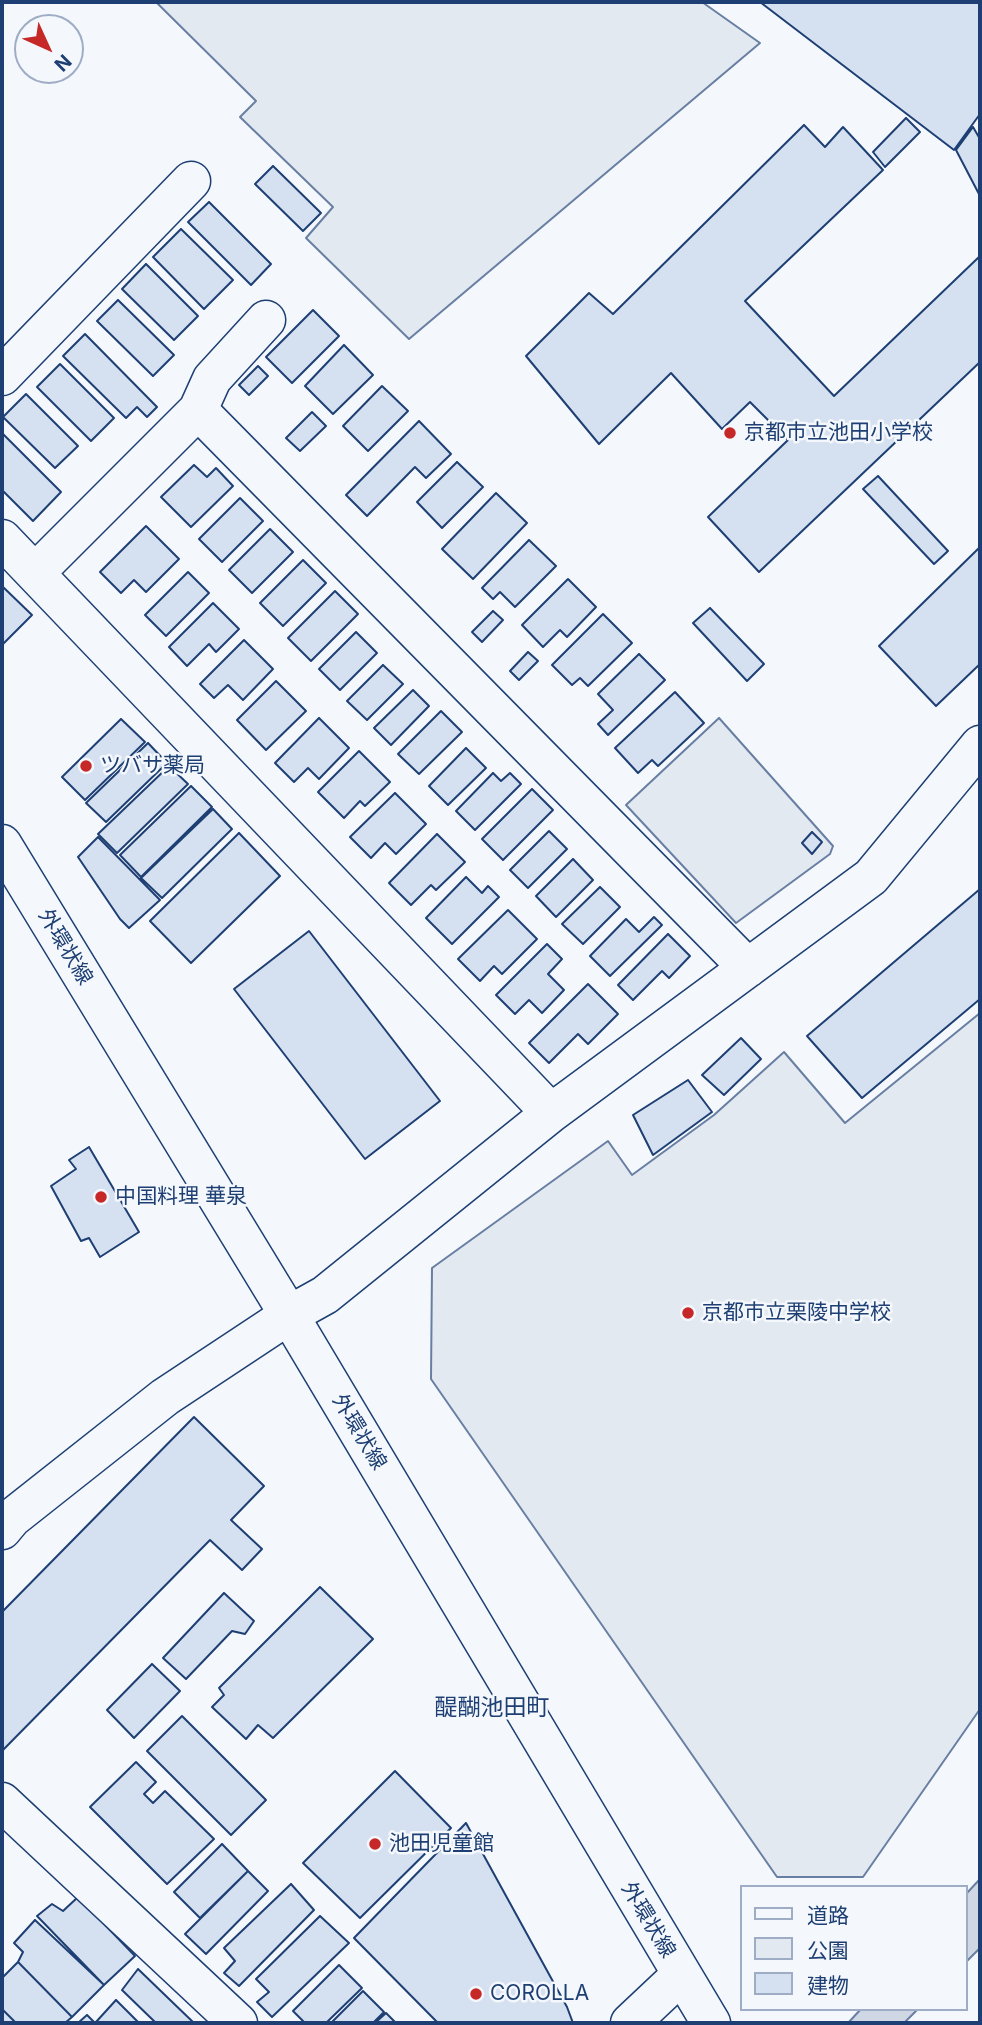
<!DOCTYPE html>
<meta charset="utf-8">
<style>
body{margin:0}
#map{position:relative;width:982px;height:2025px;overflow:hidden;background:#f4f7fb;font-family:Inter,"Noto Sans JP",sans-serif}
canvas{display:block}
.frame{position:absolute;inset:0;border:4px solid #1d3f73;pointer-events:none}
.legend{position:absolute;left:740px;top:1885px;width:228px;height:126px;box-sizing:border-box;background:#f4f7fb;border:2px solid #9eadc5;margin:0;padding:9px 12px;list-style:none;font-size:21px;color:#1d3f73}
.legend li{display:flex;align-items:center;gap:14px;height:35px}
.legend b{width:35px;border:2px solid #9eadc5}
.north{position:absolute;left:14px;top:14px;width:70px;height:70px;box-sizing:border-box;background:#f4f7fb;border:2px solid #9eadc5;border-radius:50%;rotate:135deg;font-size:19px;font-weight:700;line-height:28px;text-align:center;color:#1d3f73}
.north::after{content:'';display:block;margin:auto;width:24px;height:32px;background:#c62828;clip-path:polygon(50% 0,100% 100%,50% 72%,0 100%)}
</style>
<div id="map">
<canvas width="982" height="2025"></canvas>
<div class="frame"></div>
<ul class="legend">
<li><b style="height:9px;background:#f4f7fb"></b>道路</li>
<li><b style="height:19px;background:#e3e9f0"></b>公園</li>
<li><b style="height:19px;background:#d5e0f0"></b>建物</li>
</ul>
<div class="north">N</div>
</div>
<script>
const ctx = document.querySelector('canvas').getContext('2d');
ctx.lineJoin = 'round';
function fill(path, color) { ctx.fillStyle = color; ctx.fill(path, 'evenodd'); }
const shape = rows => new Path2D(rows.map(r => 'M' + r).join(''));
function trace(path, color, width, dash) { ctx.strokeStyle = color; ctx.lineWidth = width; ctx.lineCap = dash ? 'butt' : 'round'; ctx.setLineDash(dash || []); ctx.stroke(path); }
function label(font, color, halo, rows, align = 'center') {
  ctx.font = font + ' Inter,"Noto Sans JP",sans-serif'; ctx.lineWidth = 5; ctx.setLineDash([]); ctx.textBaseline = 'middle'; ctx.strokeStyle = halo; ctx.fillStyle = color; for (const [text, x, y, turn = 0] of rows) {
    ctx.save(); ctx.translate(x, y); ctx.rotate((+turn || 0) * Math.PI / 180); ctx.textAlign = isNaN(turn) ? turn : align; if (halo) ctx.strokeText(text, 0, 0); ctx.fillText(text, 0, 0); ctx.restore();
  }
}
const green = shape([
 [156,2,702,2,760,43,409,339,306,238,333,207,240,117,256,101,156,2],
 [719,718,833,846,830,854,736,923,626,805,719,718],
 [980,1013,980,1709,863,1877,777,1877,431,1379,432,1268,608,1141,632,1175,714,1115,784,1052,845,1123,980,1013]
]);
fill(green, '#e3e9f0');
trace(green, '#687fa3', 2);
const water = shape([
 [980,1879,980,1948,966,1962,966,1894,980,1879],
 [861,2009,918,2009,904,2023,848,2023,861,2009]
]);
fill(water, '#cfd7e4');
trace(water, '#687fa3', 2);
const building = shape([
 [760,2,980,2,980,114,954,150,760,2],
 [906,118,920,132,885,167,873,152,906,118],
 [804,125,825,147,843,127,883,170,745,301,834,396,980,256,980,362,759,572,708,517,788,440,750,402,722,429,671,373,599,444,526,356,589,293,613,314,804,125],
 [973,127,980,139,980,196,956,150,973,127],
 [273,166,321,213,303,231,255,184,273,166],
 [209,202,271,264,251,285,188,222,209,202],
 [181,229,233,280,204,309,153,257,181,229],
 [146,264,198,316,174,340,122,289,146,264],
 [118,300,174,355,153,376,97,321,118,300],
 [313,310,339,336,292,383,266,357,313,310],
 [85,334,157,407,147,417,137,407,126,418,63,356,85,334],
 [344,345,373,375,333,414,305,386,344,345],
 [60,364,114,418,91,441,37,387,60,364],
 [258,366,268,376,249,395,239,385,258,366],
 [382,386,408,411,368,451,343,426,382,386],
 [26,394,78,446,55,468,3,417,26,394],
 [312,412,326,426,300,451,286,438,312,412],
 [419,421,451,454,426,478,415,467,367,516,346,495,419,421],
 [2,433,61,492,33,521,2,490,2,433],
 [457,462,483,487,442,528,417,502,457,462],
 [194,465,207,477,216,468,233,486,191,527,161,497,194,465],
 [878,476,948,551,934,564,863,489,878,476],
 [496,493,527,523,473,579,442,549,496,493],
 [240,498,263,521,222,562,199,539,240,498],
 [146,526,179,559,146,592,134,580,121,593,100,572,146,526],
 [270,529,293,552,252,593,229,570,270,529],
 [529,540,556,566,515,607,500,592,493,599,482,588,529,540],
 [980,547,980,664,936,706,879,646,980,547],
 [303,560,326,583,283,626,260,603,303,560],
 [188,572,209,593,166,636,145,615,188,572],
 [568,579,596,607,567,637,560,630,543,647,522,625,568,579],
 [2,586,32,615,2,645,2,586],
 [335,591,358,614,311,661,288,638,335,591],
 [213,603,239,629,216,652,209,644,187,666,169,647,213,603],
 [710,608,764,664,747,681,693,623,710,608],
 [493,611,503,620,482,642,472,632,493,611],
 [603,614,632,643,588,686,580,678,572,685,552,665,603,614],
 [356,632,377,653,340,690,319,669,356,632],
 [244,640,273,669,243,700,228,685,214,698,200,684,244,640],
 [528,652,538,661,519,680,510,671,528,652],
 [639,654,665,680,608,735,598,724,613,710,598,694,639,654],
 [383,665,403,684,367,720,347,701,383,665],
 [276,681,306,711,266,750,237,720,276,681],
 [413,690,429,706,391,745,374,728,413,690],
 [675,692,704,723,658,766,652,760,638,773,615,748,675,692],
 [441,711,462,732,419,774,398,754,441,711],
 [319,718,349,748,319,779,308,768,294,782,275,763,319,718],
 [121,719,145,742,85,800,62,777,121,719],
 [148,743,167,763,106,822,86,803,148,743],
 [466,748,486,768,448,805,429,786,466,748],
 [359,751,390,782,365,806,360,801,344,818,318,792,359,751],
 [169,766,188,784,117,853,98,834,169,766],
 [493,773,501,781,510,773,521,784,475,830,456,811,493,773],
 [191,786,212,807,141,877,120,855,191,786],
 [532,789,553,810,503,860,482,839,532,789],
 [395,793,426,824,396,854,385,843,371,858,350,837,395,793],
 [213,809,232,829,162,898,141,878,213,809],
 [549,831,567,849,528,888,510,870,549,831],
 [812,832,822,842,812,854,802,843,812,832],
 [239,833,280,876,191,963,150,921,239,833],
 [437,834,465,862,436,890,431,885,411,905,389,883,437,834],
 [98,837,160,900,129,928,120,919,78,857,98,837],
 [573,859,593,880,556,917,536,896,573,859],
 [466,877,482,893,488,886,499,897,452,944,426,918,466,877],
 [600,887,620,907,583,944,562,924,600,887],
 [980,889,980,999,862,1098,807,1036,980,889],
 [508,910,537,939,502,974,494,966,480,981,458,959,508,910],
 [654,917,662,925,610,976,590,956,626,919,639,932,654,917],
 [309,931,440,1101,365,1159,234,989,309,931],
 [668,934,690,956,669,978,662,971,633,1000,618,985,668,934],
 [547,944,562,959,548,974,564,990,542,1013,529,1000,515,1014,496,995,547,944],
 [588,984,618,1014,588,1044,578,1034,549,1063,529,1043,588,984],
 [741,1038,761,1059,724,1095,702,1075,741,1038],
 [688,1080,712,1112,653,1155,633,1115,688,1080],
 [89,1147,139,1232,100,1257,89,1238,81,1241,51,1186,76,1169,69,1160,89,1147],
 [194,1417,264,1486,231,1520,262,1549,242,1570,210,1540,2,1751,2,1612,194,1417],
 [320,1587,373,1639,273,1738,258,1725,246,1739,212,1707,224,1695,219,1688,320,1587],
 [224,1593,254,1621,245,1634,232,1631,186,1679,163,1658,224,1593],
 [152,1664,180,1691,134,1738,107,1710,152,1664],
 [182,1716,266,1800,231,1835,147,1751,182,1716],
 [136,1762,156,1782,144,1794,153,1803,165,1791,214,1839,167,1884,90,1807,136,1762],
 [395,1771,451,1828,360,1918,303,1863,395,1771],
 [466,1823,567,2007,573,2023,438,2023,354,1938,466,1823],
 [222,1844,248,1871,200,1918,174,1892,222,1844],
 [248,1871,268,1891,206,1954,185,1934,248,1871],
 [291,1884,314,1910,239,1986,224,1973,235,1961,224,1948,291,1884],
 [78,1897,135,1956,104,1985,37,1916,52,1904,63,1911,78,1897],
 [320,1916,349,1943,272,2017,257,2002,269,1992,256,1979,320,1916],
 [35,1920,104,1985,72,2017,18,1962,23,1952,14,1943,35,1920],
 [18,1962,72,2017,65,2023,16,2023,2,2009,2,1978,18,1962],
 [339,1965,362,1988,326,2023,305,2023,293,2011,339,1965],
 [138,1969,194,2023,156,2023,122,1990,138,1969],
 [363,1991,384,2012,373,2023,331,2023,363,1991],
 [116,2000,139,2023,96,2022,116,2000],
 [2,2009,16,2023,2,2023,2,2009],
 [386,2013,396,2023,375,2023,386,2013],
 [87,2015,95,2023,78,2023,87,2015]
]);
fill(building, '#d5e0f0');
trace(building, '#1d3f73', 2);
const minor = shape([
 [2,376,191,181],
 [198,410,212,379,266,320],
 [2,539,551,1113],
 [35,573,198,410,748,968],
 [2,1530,12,1518,165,1397,289,1315,325,1295,551,1113,871,877,980,745],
 [2,1802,238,2023],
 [630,2023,681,1975]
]);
const tertiary = shape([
 [2,844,289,1315,711,2023]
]);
trace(minor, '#1d3f73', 41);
trace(tertiary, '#1d3f73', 41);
trace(minor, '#f4f7fb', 38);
trace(tertiary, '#f4f7fb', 38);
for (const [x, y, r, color] of [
 [730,433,7,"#c62828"],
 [86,766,7,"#c62828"],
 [101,1197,7,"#c62828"],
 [688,1313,7,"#c62828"],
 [375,1844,7,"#c62828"],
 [476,1994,7,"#c62828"]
]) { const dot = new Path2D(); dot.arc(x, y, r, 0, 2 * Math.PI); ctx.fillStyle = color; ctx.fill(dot); trace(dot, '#f4f7fb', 2.5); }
label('21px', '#1d3f73', '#f4f7fb', [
 ["京都市立池田小学校",744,433],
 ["ツバサ薬局",100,766],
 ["中国料理 華泉",115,1197],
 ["京都市立栗陵中学校",702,1313],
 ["池田児童館",389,1844],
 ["COROLLA",490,1994]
], 'left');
label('21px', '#1d3f73', '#f4f7fb', [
 ["外環状線",65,947,59],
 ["外環状線",359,1432,59],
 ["外環状線",648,1920,59]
]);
label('23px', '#1d3f73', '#f4f7fb', [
 ["醍醐池田町",492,1708]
]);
</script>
